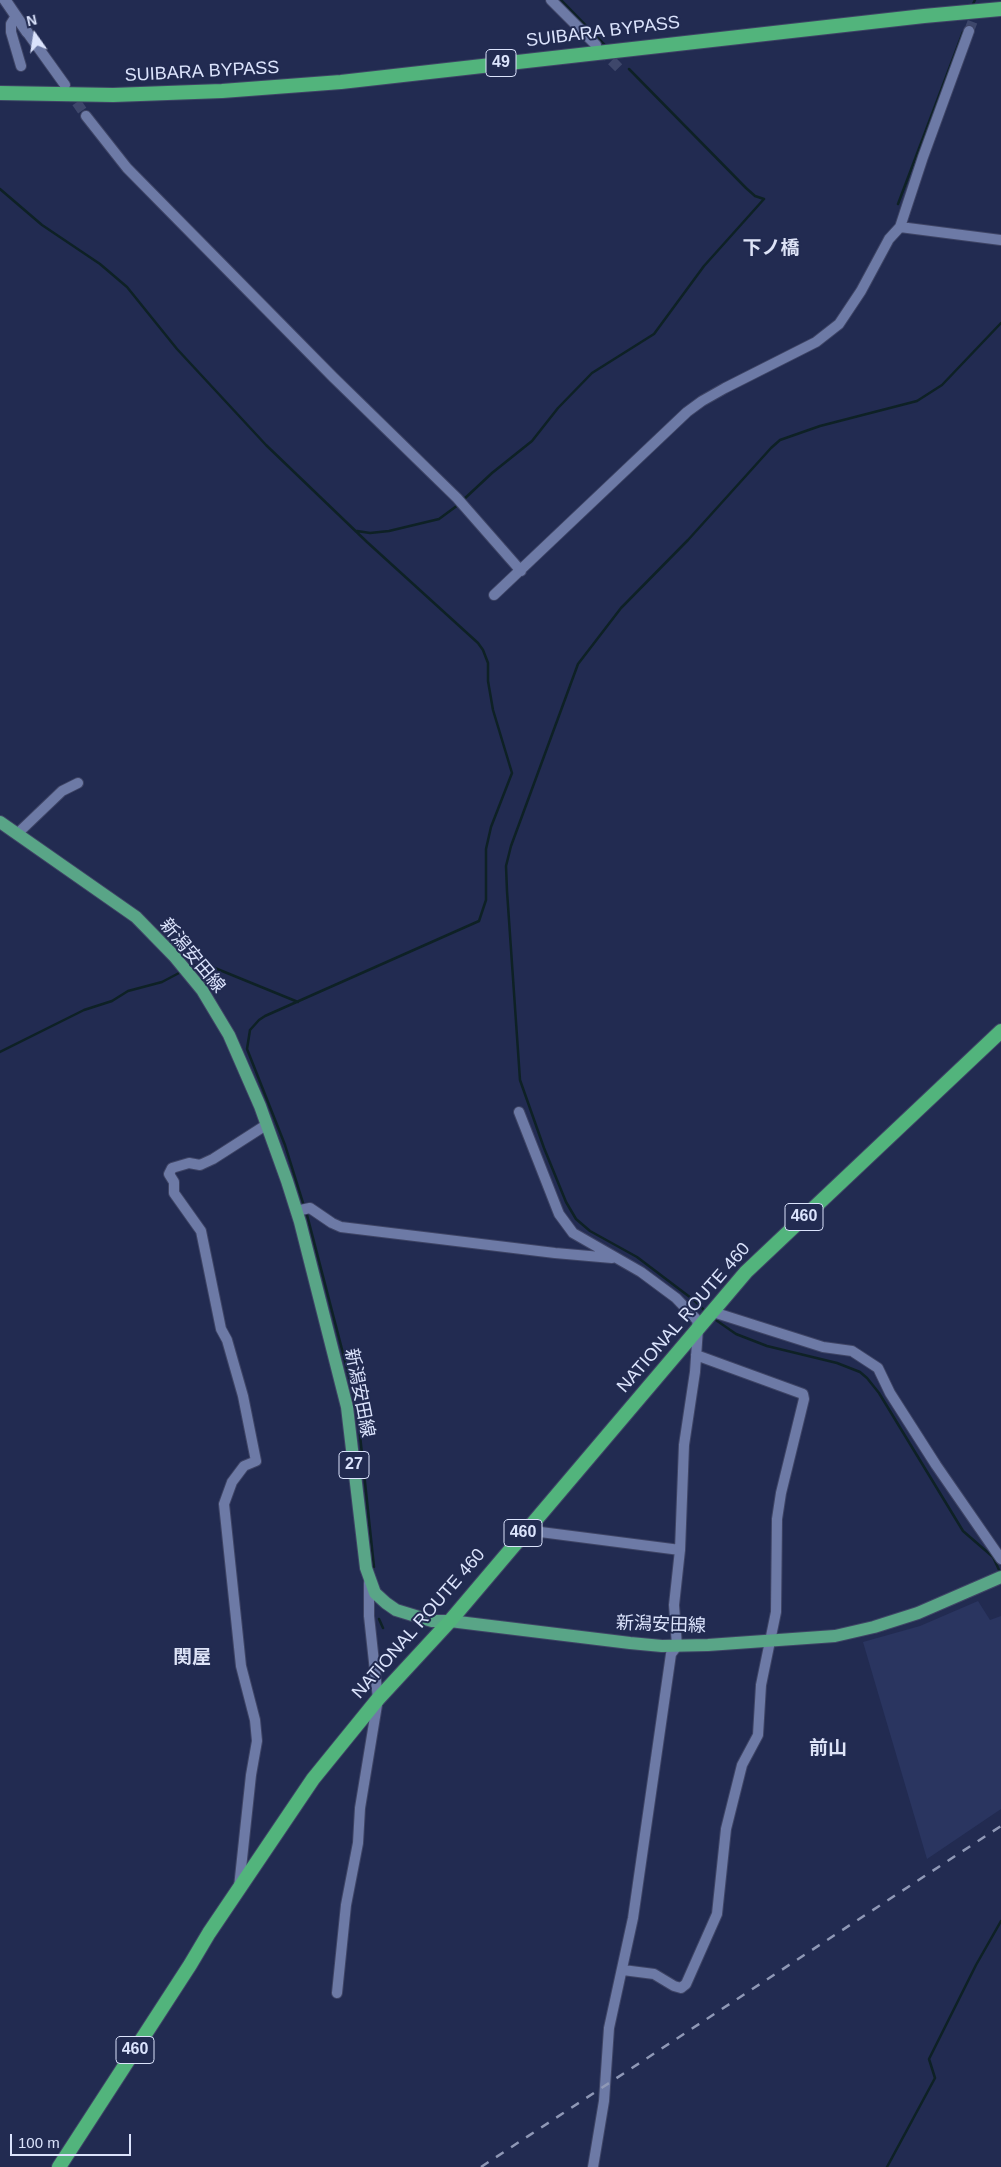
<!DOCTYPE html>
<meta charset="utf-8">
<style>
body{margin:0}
#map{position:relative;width:1001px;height:2167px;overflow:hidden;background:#222b51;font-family:Helvetica,sans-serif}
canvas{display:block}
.north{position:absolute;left:10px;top:10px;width:50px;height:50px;-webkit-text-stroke:4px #222b51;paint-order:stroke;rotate:347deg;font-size:14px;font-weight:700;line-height:20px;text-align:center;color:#dbe3fc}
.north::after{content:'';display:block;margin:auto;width:18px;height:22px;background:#dbe3fc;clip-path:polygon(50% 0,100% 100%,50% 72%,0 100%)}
.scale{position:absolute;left:10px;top:2134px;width:121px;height:22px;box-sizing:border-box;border:2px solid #dbe3fc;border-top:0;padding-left:6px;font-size:15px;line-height:18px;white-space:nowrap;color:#dbe3fc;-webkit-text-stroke:4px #222b51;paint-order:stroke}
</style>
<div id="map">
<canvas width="1001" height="2167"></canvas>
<div class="north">N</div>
<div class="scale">100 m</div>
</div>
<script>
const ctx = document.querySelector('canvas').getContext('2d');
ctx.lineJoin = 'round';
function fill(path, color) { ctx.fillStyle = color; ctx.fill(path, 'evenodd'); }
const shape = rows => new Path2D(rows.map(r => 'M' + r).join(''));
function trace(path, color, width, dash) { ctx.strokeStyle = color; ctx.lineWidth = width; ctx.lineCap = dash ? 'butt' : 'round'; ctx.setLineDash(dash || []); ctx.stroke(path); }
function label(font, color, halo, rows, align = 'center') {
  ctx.font = font + ' Helvetica,"Noto Sans JP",sans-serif'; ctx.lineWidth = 4; ctx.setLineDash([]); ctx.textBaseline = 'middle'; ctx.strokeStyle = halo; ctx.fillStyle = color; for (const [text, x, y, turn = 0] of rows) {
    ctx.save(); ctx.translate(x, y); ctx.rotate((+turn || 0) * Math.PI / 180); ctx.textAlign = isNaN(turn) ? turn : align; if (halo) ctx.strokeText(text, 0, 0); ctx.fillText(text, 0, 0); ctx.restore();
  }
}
fill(shape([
 [978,1601,990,1620,1001,1616,1001,1809,927,1859,863,1642,920,1626]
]), '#2a3560');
trace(shape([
 [561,0,604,44],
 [973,4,975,0],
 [0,189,42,225,100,264,127,287,177,349,266,445,367,542,478,643,483,650,488,663,488,681,493,710,512,773,491,827,486,849,486,900,479,921,265,1016,259,1020,250,1030,247,1049,285,1145,304,1206],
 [898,204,963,32],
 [462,501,492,473,532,441,558,408,592,373,654,334,704,266,764,199,755,196,746,188,629,69],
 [357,531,370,533,389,531,439,519,458,505],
 [192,966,205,964,298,1002],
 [0,1052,84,1010,112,1001,128,991,162,982,179,973],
 [306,1211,357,1407,374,1567],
 [707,1313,695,1301,637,1257,590,1231,576,1219,566,1202,544,1148,520,1080,507,891,506,866,511,846,578,664,621,608,688,540,771,448,780,440,820,426,917,401,942,385,1001,323],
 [713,1318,736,1334,767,1346,837,1363,860,1372,867,1378,879,1393,963,1531,993,1557,1000,1572],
 [379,1619,383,1628],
 [887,2167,935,2078,929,2059,976,1965,1001,1921]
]), '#0e2125', 2.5);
trace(shape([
 [969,31,978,7],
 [601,50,621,70],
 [68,90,86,116]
]), '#3e476b', 10, [10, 5]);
const minor = shape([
 [551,0,596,45],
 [16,16,11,24,11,32,21,66],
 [27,32,65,85],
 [86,116,127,168,333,377,457,498,521,571],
 [900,227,1001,240],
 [494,595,687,412,702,401,725,388,816,342,839,324,861,291,889,239,900,227,923,157,969,31],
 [17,834,62,791,78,783],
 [519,1112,559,1214,573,1233,641,1272,676,1298,697,1320,698,1328,695,1372,684,1445,680,1550,674,1605,677,1646,671,1654,633,1918,609,2028,604,2101,593,2167],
 [296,1211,310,1208,332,1223,341,1227,555,1253,612,1258],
 [713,1312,823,1347,852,1351,878,1368,890,1393,936,1465,1001,1559],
 [525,1530,680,1550],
 [239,1887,251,1775,257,1741,255,1720,241,1666,224,1504,232,1482,244,1466,256,1461,243,1396,227,1340,221,1329,201,1231,174,1193,174,1182,169,1174,172,1168,189,1163,200,1165,213,1159,266,1125],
 [623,1970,654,1974,674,1986,681,1988,686,1984,717,1914,726,1829,742,1765,758,1735,761,1685,776,1612,777,1519,781,1493,804,1399,803,1394,696,1355],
 [337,1993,346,1905,358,1843,360,1808,378,1699,369,1616,369,1583]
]);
const tertiary = shape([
 [5,0,27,32]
]);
const primary = shape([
 [0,822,136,917,174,956,202,990,229,1035,260,1106,287,1181,300,1222,347,1407,366,1568,375,1593,386,1603,396,1610,432,1621,450,1621,630,1643,662,1646,708,1645,835,1636,874,1627,918,1613,1001,1577]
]);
const trunk = shape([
 [0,93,113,95,222,91,341,82,924,16,1001,9],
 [59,2167,190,1965,209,1933,313,1779,378,1699,450,1621,746,1272,1001,1031]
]);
trace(minor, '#3e4465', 12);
trace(tertiary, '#3e4465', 13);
trace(primary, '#3e4465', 14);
trace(trunk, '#3e4465', 16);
trace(minor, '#6d7aa6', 10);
trace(tertiary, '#6d7aa6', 11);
trace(primary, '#59a587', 12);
trace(trunk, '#52b47c', 14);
trace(shape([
 [481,2167,1001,1826]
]), '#8f98b6', 2.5, [9, 9]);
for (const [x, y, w] of [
 [501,63,30],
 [804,1217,38],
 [354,1465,30],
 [523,1533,38],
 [135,2050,38]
]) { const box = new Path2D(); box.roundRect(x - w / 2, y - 13.5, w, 27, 4); ctx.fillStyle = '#222b51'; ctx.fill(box); trace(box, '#dbe3fc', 1); }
label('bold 16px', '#dbe3fc', null, [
 ["49",501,63],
 ["460",804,1217],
 ["27",354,1465],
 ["460",523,1533],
 ["460",135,2050]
]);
label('18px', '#dbe3fc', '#222b51', [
 ["SUIBARA BYPASS",603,32,-7],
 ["SUIBARA BYPASS",202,72,-3],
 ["新潟安田線",192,956,50],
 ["NATIONAL ROUTE 460",684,1318,-49],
 ["新潟安田線",359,1393,79],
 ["NATIONAL ROUTE 460",419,1624,-49],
 ["新潟安田線",661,1625,2]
]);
label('bold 19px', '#dde3f7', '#222b51', [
 ["下ノ橋",771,249],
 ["関屋",192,1658],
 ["前山",828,1749]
]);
</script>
